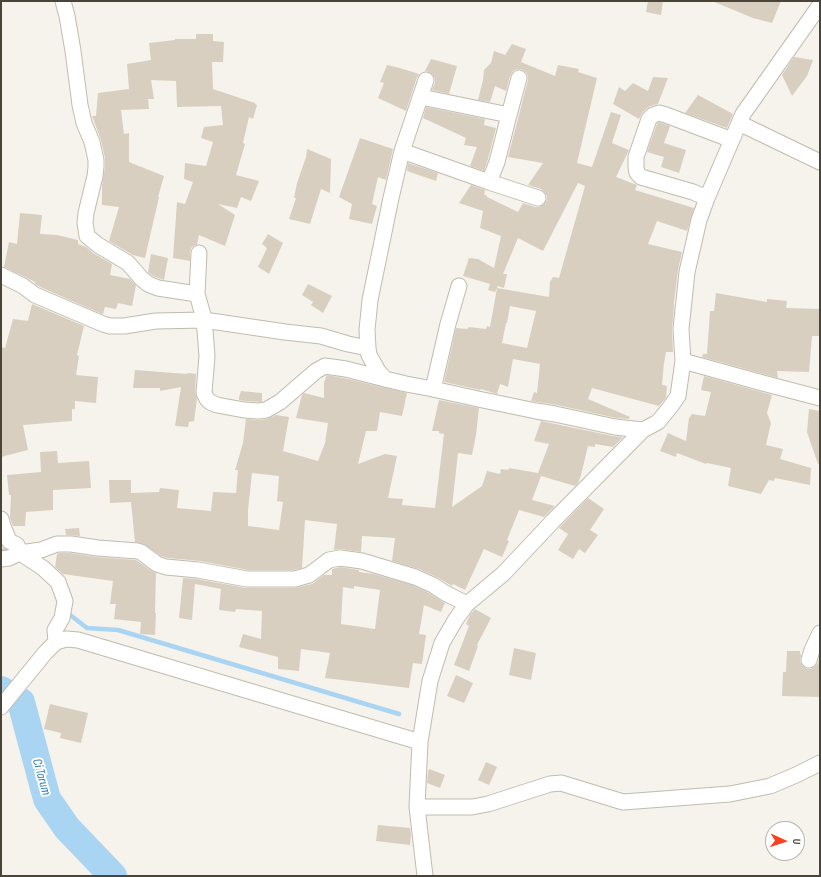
<!DOCTYPE html>
<style>
body{margin:0}
#map{position:relative;width:821px;height:877px;overflow:hidden;background:#f6f3ec;font-family:"Sofia Sans Condensed",sans-serif}
canvas{display:block}
.frame{position:absolute;inset:0;border:2px solid #4b4439;pointer-events:none}
.north{position:absolute;left:765px;top:821px;width:40px;height:40px;box-sizing:border-box;background:#fff;border:1px solid #b7b4b0;border-radius:50%;rotate:93deg;font-size:11px;font-weight:700;line-height:16px;text-align:center;color:#4b4439}
.north::after{content:'';display:block;margin:auto;width:14px;height:18px;background:#fc3f1d;clip-path:polygon(50% 0,100% 100%,50% 72%,0 100%)}
</style>
<div id="map">
<canvas width="821" height="877"></canvas>
<div class="frame"></div>
<div class="north">U</div>
</div>
<script>
const ctx = document.querySelector('canvas').getContext('2d');
ctx.lineJoin = 'round';
const shape = rows => new Path2D(rows.map(r => 'M' + r).join(''));
function trace(path, color, width, dash) { ctx.strokeStyle = color; ctx.lineWidth = width; ctx.lineCap = dash ? 'butt' : 'round'; ctx.setLineDash(dash || []); ctx.stroke(path); }
function fill(path, color) { ctx.fillStyle = color; ctx.fill(path, 'evenodd'); }
function label(font, color, halo, rows, align = 'center') {
  ctx.font = font + ' "Sofia Sans Condensed",sans-serif'; ctx.lineWidth = 4; ctx.setLineDash([]); ctx.textBaseline = 'middle'; ctx.strokeStyle = halo; ctx.fillStyle = color; for (const [text, x, y, turn = 0] of rows) {
    ctx.save(); ctx.translate(x, y); ctx.rotate((+turn || 0) * Math.PI / 180); ctx.textAlign = isNaN(turn) ? turn : align; if (halo) ctx.strokeText(text, 0, 0); ctx.fillText(text, 0, 0); ctx.restore();
  }
}
trace(shape([
 [1,551,9,550,12,553],
 [65,611,87,628,118,630,399,714]
]), '#a9d4f2', 4.5);
trace(shape([
 [1,690,21,702,47,799,67,828,113,876]
]), '#a9d4f2', 28);
fill(shape([
 [648,1,663,1,661,15,646,12],
 [712,1,781,1,772,23,753,18],
 [196,34,213,34,213,41,224,42,223,62,212,62,213,89,255,103,255,104,257,105,253,119,249,117,243,143,245,144,236,175,259,181,251,201,241,197,237,208,218,204,235,215,225,246,199,235,197,245,195,245,191,248,190,253,190,261,173,258,177,202,185,204,193,182,184,179,185,163,206,166,213,142,201,138,204,127,223,125,221,106,177,107,176,81,151,80,154,99,148,99,149,109,121,110,124,134,129,133,129,162,164,176,158,197,159,197,145,258,133,255,109,241,119,207,102,205,102,185,105,168,105,158,101,140,92,116,96,116,98,93,129,89,127,64,151,60,149,43,175,40,175,39,196,39],
 [512,44,526,49,521,62,555,76,558,65,579,69,578,72,597,78,577,163,592,167,611,112,621,115,612,143,629,150,616,177,637,185,635,190,694,208,687,231,657,221,648,244,682,252,678,270,674,302,674,308,672,329,673,352,666,352,664,363,662,385,667,386,666,398,659,406,592,388,588,399,630,417,629,419,616,418,557,405,531,401,534,392,537,393,540,364,513,359,508,387,500,384,497,394,481,389,480,390,444,382,456,328,467,329,469,327,486,329,487,326,490,327,497,288,549,297,550,282,553,277,559,278,585,186,578,183,543,251,518,238,503,274,507,274,504,288,498,286,495,292,488,290,490,284,463,276,469,258,478,259,494,268,501,236,480,228,483,211,459,203,471,185,485,190,484,194,487,196,487,197,518,212,523,203,535,207,539,207,544,204,547,200,547,196,544,192,541,189,528,185,543,163,508,157,528,80,528,76,526,72,521,69,517,69,513,71,510,76,506,91,495,86,490,102,478,100,483,80,484,70,491,63,494,51,505,55],
 [510,306,536,311,527,348,502,343,506,323,507,323],
 [794,57,813,60,807,76,792,96,782,75],
 [431,59,457,66,449,94,432,90,435,83,435,78,432,74,429,72,425,71],
 [387,65,400,68,419,74,417,77,406,111,378,98,384,83,380,82],
 [653,77,668,78,658,104,650,106,647,108,642,113,639,119,613,104,619,87,625,91,633,83,648,91],
 [698,95,733,114,727,128,685,113],
 [426,107,485,119,484,125,496,128,488,159,484,171,470,166,477,147,464,145,466,138,423,118],
 [659,122,670,126,664,143,686,150,679,173,661,167,664,157,647,152,657,124],
 [360,138,393,149,386,180,378,177,372,204,377,206,372,224,349,219,352,204,339,197],
 [307,149,331,159,330,193,321,189,310,224,289,219,296,198,294,198,297,183,306,157],
 [408,163,438,173,436,181,407,171],
 [20,213,42,215,40,234,57,235,78,240,78,244,86,247,93,253,112,264,110,275,130,279,136,285,132,306,118,303,116,309,105,307,103,314,102,314,40,287,35,284,35,282,31,280,4,267,9,242,17,244],
 [268,234,283,243,269,274,258,267,267,248,262,244],
 [151,254,168,258,164,280,153,276,148,272],
 [308,284,332,296,323,313,311,305,313,302,302,295],
 [716,293,767,302,767,299,787,301,786,308,820,309,820,336,812,336,809,372,777,371,778,378,702,357,703,354,707,354,710,311,714,311],
 [32,304,84,326,77,355,79,356,76,375,98,377,96,403,75,401,75,409,72,409,72,421,23,425,28,450,1,457,1,430,2,429,1,404,1,347,5,348,13,319,28,321],
 [135,370,187,374,188,373,196,374,195,392,197,399,194,421,189,422,188,427,175,426,181,387,160,391,160,388,133,388],
 [327,375,344,378,407,393,402,416,380,412,377,431,366,431,358,464,385,454,397,456,388,498,403,499,402,505,435,508,444,434,439,433,439,431,432,431,439,400,479,408,476,435,472,455,458,453,452,507,482,486,487,471,500,474,501,469,508,470,509,468,538,473,549,444,534,441,541,421,613,436,623,437,613,447,595,444,595,447,588,446,581,475,578,483,575,486,541,476,532,500,555,506,544,517,519,510,507,540,509,541,502,557,484,549,465,590,453,584,452,586,437,577,419,569,392,561,395,538,362,536,361,552,341,549,334,550,337,524,305,520,302,568,294,570,248,570,200,561,168,558,161,556,144,544,135,542,131,502,110,503,109,480,131,480,131,493,159,492,160,488,179,490,177,508,211,511,213,492,236,493,238,470,235,470,243,443,246,419,259,420,267,419,276,415,289,417,283,451,318,461,325,443,328,423,296,418,302,395,304,393,324,398,324,382],
 [252,473,279,476,277,501,283,502,279,530,248,526,248,510],
 [704,376,772,395,767,413,771,423,766,445,783,449,780,459,811,468,810,485,775,478,774,481,769,480,761,494,728,486,731,468,707,463,706,464,677,453,676,457,660,451,668,433,686,441,689,418,692,414,705,416,711,392,701,390],
 [241,391,262,393,262,402,245,401,239,400,239,397],
 [809,409,820,411,820,463,818,464,807,432],
 [57,451,58,463,89,461,91,488,53,490,53,510,26,512,25,526,13,526,10,518,11,495,9,495,7,475,41,472,40,452],
 [588,498,604,509,590,530,598,535,585,553,579,549,573,559,558,550,568,534,559,528],
 [79,528,80,536,66,535,65,529],
 [59,553,70,553,97,557,136,560,152,571,156,573,155,613,156,613,155,635,140,634,141,622,114,619,116,604,110,604,113,581,63,574,55,567,57,554],
 [340,567,359,570,359,572,374,574,412,585,429,593,445,603,441,612,424,605,419,634,426,635,422,664,413,663,409,688,325,678,330,653,301,649,299,671,278,669,278,657,239,647,243,634,261,639,262,611,236,609,235,612,219,610,221,589,195,584,192,620,179,618,183,578,197,579,246,588,295,588,312,584,324,575,332,575,332,569],
 [354,586,380,590,375,629,341,624,343,587,354,589],
 [475,609,491,618,477,645,478,646,469,671,454,665,469,626,466,624,470,615],
 [514,648,536,653,531,680,509,675],
 [787,651,800,651,800,654,801,654,800,662,803,666,807,669,811,669,815,666,818,663,820,655,820,697,782,696,783,672,786,672],
 [456,675,473,683,464,703,447,696],
 [50,704,88,713,81,743,60,738,61,733,44,729],
 [486,762,497,767,489,785,478,780],
 [429,769,445,775,440,788,427,783,428,772],
 [378,825,410,828,411,835,410,845,376,841]
]), '#d8cfc1');
const minor = shape([
 [63,1,67,16,73,51,80,105,84,123,92,142,96,160,96,167,95,176,86,213,85,223,87,236,98,245,128,263,141,278,148,284,158,288,197,294,203,315,205,331,207,356,204,393,207,399,210,402,217,405,244,410,259,411,266,410,280,402,316,371,325,366,346,369,385,379],
 [426,80,402,151,391,198,370,300,367,330,368,348,369,355,378,371,385,379,406,384,433,389,478,399,536,411,555,414,615,427,643,430],
 [421,97,509,115,519,78],
 [509,115,497,162,489,182,538,198],
 [739,123,820,162],
 [402,151,489,182],
 [707,198,693,192,641,177,637,173,636,167,636,157,649,119,653,115,659,113,666,115,732,140],
 [1,275,23,286,35,295,103,324,110,326,124,326,156,321,204,320,285,332,321,336,348,344,368,348],
 [197,294,199,253],
 [683,361,759,382,820,398],
 [433,389,448,324,459,286],
 [1,519,3,526,9,541,17,545,20,553,43,568,58,582,65,601,62,618,55,630,56,642],
 [1,559,9,558,20,553,41,550,57,544,71,544,98,548,138,551,141,552,157,564,166,567,198,570,247,579,295,579,309,575,329,560,340,558,362,561,415,577,433,585,445,593,467,604],
 [809,660,812,650,820,633],
 [1,707,45,653,56,642,66,639,78,640,420,742],
 [417,807,472,807,488,804,550,784,561,783,623,802,730,794,770,786,796,775,820,763],
 [425,876,417,807,420,742,430,681,442,643,456,619,467,604,503,574,553,521,643,430,658,422,671,406,678,396,683,361,681,329,687,272,699,220,707,198,743,114,820,5]
]);
trace(minor, '#c2bbae', 17);
trace(minor, '#fff', 15);
label('italic 13px', '#2e7ab2', '#fff', [
 ["Ci Tarum",41,777,74]
]);
</script>
